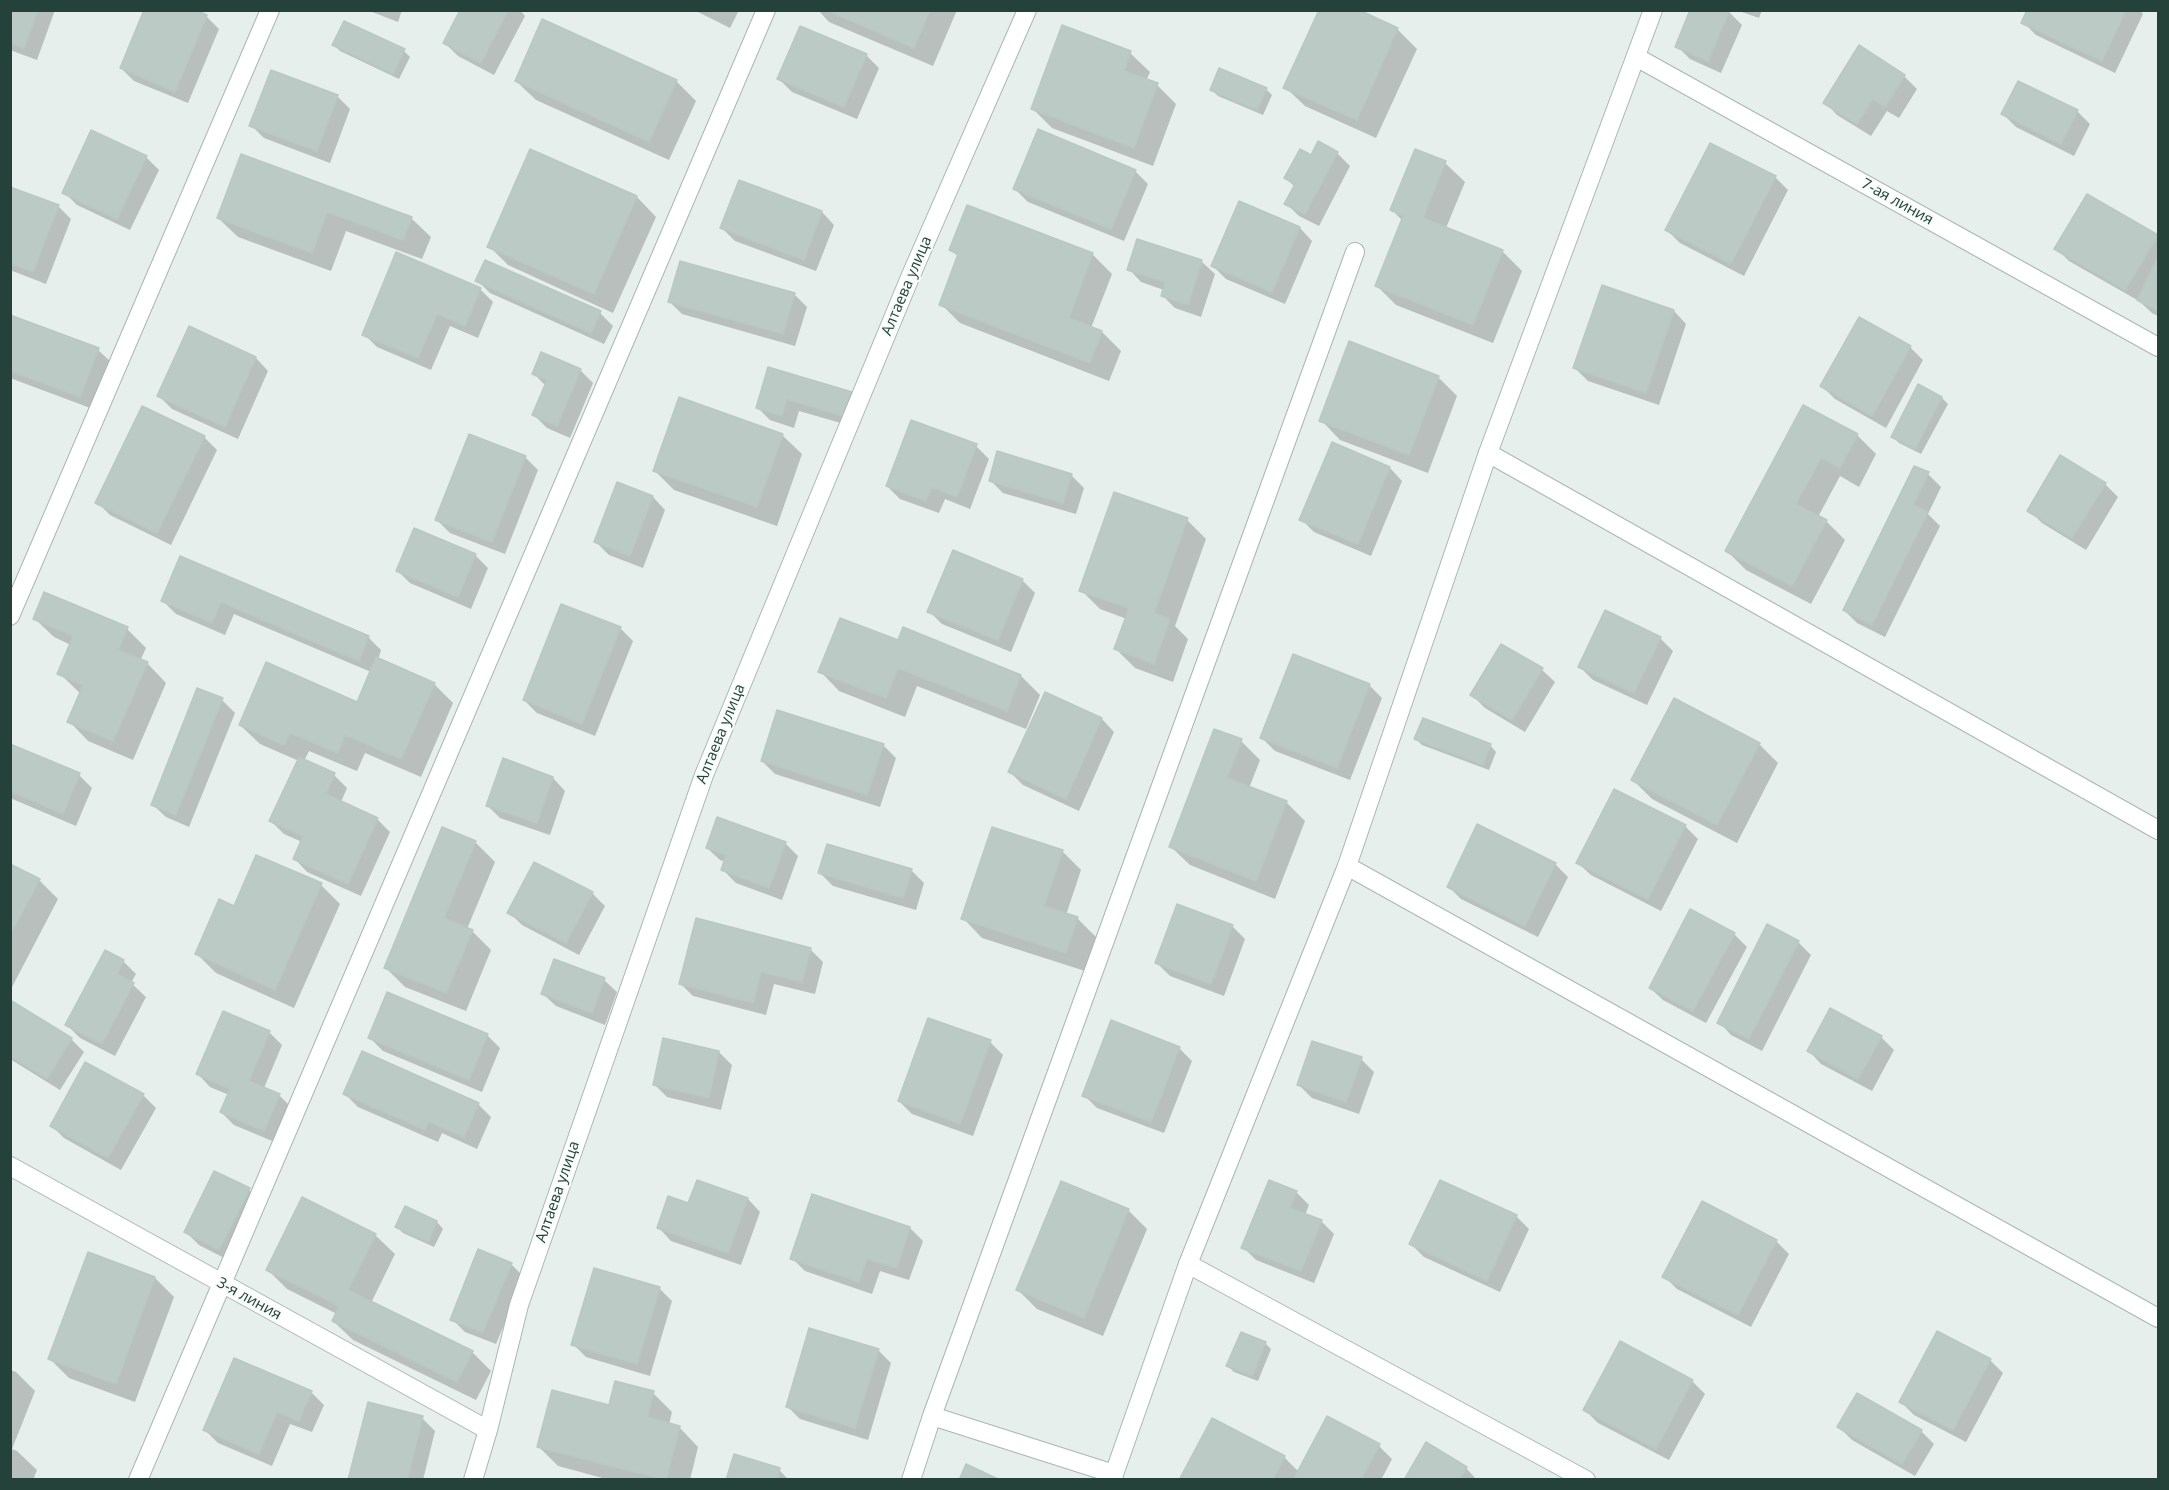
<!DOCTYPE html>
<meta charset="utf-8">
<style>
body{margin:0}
#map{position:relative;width:2169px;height:1490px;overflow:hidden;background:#e6efeb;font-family:"Open Sans",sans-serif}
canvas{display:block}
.frame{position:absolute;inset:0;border:12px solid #24423a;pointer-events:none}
</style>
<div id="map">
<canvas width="2169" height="1490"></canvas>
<div class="frame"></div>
</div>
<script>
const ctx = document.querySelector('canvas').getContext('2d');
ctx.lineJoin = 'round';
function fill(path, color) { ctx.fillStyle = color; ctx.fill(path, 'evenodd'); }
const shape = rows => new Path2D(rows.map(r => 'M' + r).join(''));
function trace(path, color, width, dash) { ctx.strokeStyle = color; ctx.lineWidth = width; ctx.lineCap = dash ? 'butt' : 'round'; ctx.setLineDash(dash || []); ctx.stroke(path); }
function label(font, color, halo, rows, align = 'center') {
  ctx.font = font + ' "Open Sans",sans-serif'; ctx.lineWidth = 4.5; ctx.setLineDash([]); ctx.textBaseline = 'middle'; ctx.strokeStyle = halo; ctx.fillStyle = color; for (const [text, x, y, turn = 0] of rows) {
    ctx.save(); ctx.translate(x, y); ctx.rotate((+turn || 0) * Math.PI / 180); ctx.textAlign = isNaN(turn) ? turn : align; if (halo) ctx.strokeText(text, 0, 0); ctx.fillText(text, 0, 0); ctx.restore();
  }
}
fill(shape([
 [10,10,55,10,37,60,10,50],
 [367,10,402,10,398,22],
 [462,10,520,10,525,16,494,75,458,56,445,43],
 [694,10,739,10,730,28],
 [818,10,957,10,933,66,829,22],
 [1356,10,1397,29,1417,49,1376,138,1305,106,1285,87],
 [1736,10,1762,10,1759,18],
 [2029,10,2140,10,2143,14,2115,73,2036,35,2023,22],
 [1729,12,1742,25,1721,73,1690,59,1677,46],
 [206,16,219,29,188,103,134,81,121,68],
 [1063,27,1130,53,1150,72,1146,81,1157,85,1176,104,1153,166,1052,128,1033,109],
 [334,45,404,51,410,57,399,79,340,51],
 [866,55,879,68,857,119,792,92,779,79],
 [1904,76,1917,89,1899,118,1887,111,1871,136,1837,115,1825,102],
 [516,81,676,81,696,101,669,160,536,100],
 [1266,89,1272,95,1263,115,1218,96,1212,90],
 [337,96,350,109,330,163,264,138,251,125],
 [2077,111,2090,124,2074,156,2016,127,2003,114],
 [531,151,637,197,656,217,613,313,508,265,489,246],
 [1337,153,1350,166,1319,226,1299,216,1286,203,1295,187,1286,178,1312,157],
 [241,156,411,218,431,237,422,259,346,231,331,271,238,237,218,218],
 [146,157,159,170,130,230,77,205,64,192],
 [1445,163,1465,182,1446,228,1502,251,1522,271,1493,343,1396,305,1377,286,1403,221,1392,210],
 [1135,171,1148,184,1124,241,1028,202,1015,189],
 [1775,177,1788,190,1744,276,1680,243,1667,230],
 [740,182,822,212,834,225,816,271,735,241,722,228],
 [10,188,58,206,71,219,46,284,10,270],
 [968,207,1093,255,1112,274,1091,328,1102,332,1121,351,1109,381,960,323,941,304,959,257,951,250],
 [1300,228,1312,241,1285,304,1226,279,1213,266],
 [2157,236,2158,238,2158,316,2152,313,2139,301,2069,261,2056,248],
 [1138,241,1202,262,1215,274,1201,317,1175,308,1162,295,1164,290,1141,282,1129,269],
 [477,280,600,313,613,326,604,344,490,293],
 [1603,287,1674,311,1686,324,1659,405,1588,381,1575,368],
 [480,289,493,302,478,338,450,326,431,370,377,347,364,334],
 [794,294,807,307,795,346,682,314,669,301],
 [10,316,98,350,111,362,93,409,10,378],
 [1859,319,1910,347,1923,360,1886,428,1835,399,1822,386],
 [190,328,256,358,268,371,238,439,172,409,159,396],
 [769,369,851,393,864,406,858,428,799,411,794,428,770,420,757,407],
 [580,370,593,383,570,438,547,428,534,415,546,386,534,374],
 [1438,377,1457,396,1428,473,1340,440,1321,420],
 [1919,386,1942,398,1948,404,1921,454,1899,443,1893,437],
 [1803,407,1857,435,1876,454,1859,487,1840,476,1818,517,1826,521,1845,540,1811,604,1746,570,1727,551],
 [782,435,802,454,777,526,674,490,655,471],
 [204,437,217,450,171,545,110,515,97,502],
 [1333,444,1390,468,1402,481,1371,556,1314,532,1301,519],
 [976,446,989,459,970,509,945,499,939,513,900,499,887,486],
 [525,457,538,470,505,554,450,533,437,520],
 [1914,468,1928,474,1941,487,1928,514,1940,526,1885,637,1857,623,1844,610],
 [1071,475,1084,488,1076,514,1003,493,990,480],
 [2105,484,2118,497,2086,550,2042,523,2029,510],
 [653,497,665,510,643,568,609,555,596,542],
 [1187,520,1206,539,1175,626,1188,639,1173,682,1135,668,1116,649,1127,619,1100,609,1081,590],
 [475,555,488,568,471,609,410,583,397,570],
 [181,558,369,638,381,650,378,660,434,684,453,703,421,777,365,753,357,771,309,751,304,761,334,775,347,788,341,802,377,819,390,832,361,896,307,872,295,859,302,842,284,834,271,821,299,761,260,744,240,725,358,704,371,672,234,614,225,635,176,614,163,601],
 [1022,580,1035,593,1011,652,942,624,929,611],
 [34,618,127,629,146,648,140,661,147,663,166,683,133,760,88,741,69,721,81,694,59,673,71,645,54,637],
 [620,628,633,641,595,736,537,713,524,700],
 [1660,638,1673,651,1647,705,1593,680,1580,667],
 [898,642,1021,676,1040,695,1026,729,917,686,905,717,839,691,820,671],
 [1542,670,1555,682,1525,732,1485,708,1472,695],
 [1369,685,1382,698,1350,780,1275,751,1262,738],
 [1045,694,1102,719,1114,732,1079,811,1023,785,1010,772],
 [222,700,235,713,189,827,166,817,153,805],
 [1416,739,1490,745,1496,752,1489,770,1422,745],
 [1241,741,1260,760,1249,788,1286,802,1305,821,1275,899,1190,865,1170,846],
 [1759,744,1778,763,1737,843,1652,799,1632,779],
 [883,745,896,758,880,807,775,774,762,761],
 [10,746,79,775,92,788,76,826,10,798],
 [553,778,565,791,550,835,500,818,487,805],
 [1685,826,1698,839,1661,911,1591,875,1578,863],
 [475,842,495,862,467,929,472,931,491,950,466,1011,405,987,386,968],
 [785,843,798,856,782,900,736,883,723,870,726,862,720,860,707,848],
 [1062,851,1081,870,1066,915,1077,918,1096,937,1085,971,982,938,963,918],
 [535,864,592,893,605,906,579,955,522,925,509,912],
 [1555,864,1568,877,1538,937,1461,899,1448,886],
 [10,865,39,880,58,899,10,991],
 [911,870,924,883,916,910,833,886,820,873],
 [321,885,340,904,294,1008,216,973,197,954,235,908],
 [1232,926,1245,939,1224,996,1170,976,1157,963],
 [1734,934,1747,947,1706,1023,1663,1000,1650,988],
 [1798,942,1811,955,1762,1051,1731,1035,1719,1022],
 [810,949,823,962,815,994,774,984,766,1015,693,996,680,983],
 [123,961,136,974,131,983,146,997,115,1056,80,1038,67,1025],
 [604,980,617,992,605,1025,556,1006,543,994],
 [10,1002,72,1040,84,1052,60,1090,10,1059],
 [269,1032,282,1045,264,1088,279,1095,292,1108,277,1143,234,1125,221,1112,229,1095,210,1087,198,1074],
 [487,1035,500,1048,482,1092,383,1051,370,1038],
 [1881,1037,1894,1050,1872,1091,1821,1064,1809,1051],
 [990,1042,1003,1055,973,1136,912,1114,899,1101],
 [1179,1048,1192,1061,1164,1133,1097,1108,1084,1095],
 [719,1052,732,1065,721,1110,667,1097,654,1084],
 [1361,1059,1374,1072,1359,1114,1312,1098,1299,1085],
 [345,1094,478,1104,491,1117,477,1149,442,1133,438,1142,358,1107],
 [143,1095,156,1108,121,1170,64,1138,51,1125],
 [249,1190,262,1203,232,1262,199,1245,186,1232],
 [1296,1192,1309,1205,1305,1215,1321,1221,1334,1234,1314,1283,1256,1260,1243,1247],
 [748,1199,760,1212,741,1265,671,1241,659,1228,689,1205],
 [405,1208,437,1222,443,1229,434,1247,403,1233,397,1227],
 [1128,1210,1147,1229,1103,1336,1037,1309,1018,1290],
 [1516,1216,1529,1229,1500,1292,1424,1257,1411,1244],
 [910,1228,923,1241,909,1280,880,1271,872,1294,805,1271,792,1258],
 [375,1235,395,1254,371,1303,472,1352,491,1371,476,1400,353,1340,333,1321,337,1314,287,1289,268,1270],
 [1776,1241,1789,1254,1751,1327,1677,1289,1664,1276],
 [511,1264,524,1277,496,1344,465,1332,452,1319],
 [155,1278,174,1297,135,1402,69,1378,50,1359],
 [659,1288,672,1301,650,1376,586,1357,573,1344],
 [1265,1343,1271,1349,1258,1381,1234,1372,1228,1366],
 [878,1350,891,1363,868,1440,800,1419,787,1406],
 [1990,1360,2003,1373,1966,1442,1914,1415,1901,1402],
 [10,1370,16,1372,35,1391,12,1449,17,1451,37,1470,33,1480,10,1480],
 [1692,1381,1705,1394,1669,1460,1598,1423,1585,1410],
 [311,1392,324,1405,312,1432,290,1424,272,1466,218,1443,205,1430],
 [653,1393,672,1412,669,1425,679,1427,698,1447,690,1480,610,1480,558,1466,539,1447,610,1407],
 [422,1418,435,1431,423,1480,350,1480],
 [1839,1427,1921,1431,1934,1444,1915,1476,1852,1440],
 [1379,1446,1392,1459,1381,1480,1181,1480,1284,1457,1299,1472],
 [1466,1468,1477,1480,1406,1480],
 [779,1470,789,1480,728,1480]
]), '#0003');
const building = shape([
 [10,10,38,10,24,48,10,43,10,10],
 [144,10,196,10,207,15,175,92,120,68,144,10],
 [460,10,508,10,481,63,443,43,460,10],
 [826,10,930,10,914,48,826,10],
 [1319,10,1359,10,1398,28,1357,120,1283,88,1319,10],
 [1690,10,1730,10,1708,61,1675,47,1690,10],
 [2027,10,2126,10,2102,61,2021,23,2027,10],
 [542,19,677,80,649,142,515,81,542,19],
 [344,21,405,49,393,74,332,45,344,21],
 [1062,25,1131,51,1124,71,1158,83,1134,148,1031,109,1062,25],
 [800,26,867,54,844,107,777,79,800,26],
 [1859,45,1905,75,1885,107,1873,99,1857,124,1823,103,1859,45],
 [1219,68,1267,88,1257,110,1210,90,1219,68],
 [271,70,338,95,317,151,249,126,271,70],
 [2018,81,2078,110,2061,144,2001,114,2018,81],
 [1038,129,1136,170,1111,229,1013,189,1038,129],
 [91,130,147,156,117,219,62,193,91,130],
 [1318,141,1338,152,1305,214,1284,204,1295,184,1284,178,1300,149,1311,155,1318,141],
 [1710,143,1776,176,1731,264,1665,230,1710,143],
 [530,149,637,196,594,294,487,247,530,149],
 [1415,149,1446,161,1423,218,1503,250,1473,325,1375,286,1403,216,1390,210,1415,149],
 [241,154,412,217,403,240,327,212,312,253,217,218,241,154],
 [739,180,822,211,804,260,720,228,739,180],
 [10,187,59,205,33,272,10,263,10,187],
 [2087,194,2158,235,2125,290,2054,249,2087,194],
 [1239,201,1300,227,1272,292,1211,266,1239,201],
 [967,205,1093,253,1069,318,1102,331,1090,363,939,305,958,254,949,250,967,205],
 [1137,239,1202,260,1188,305,1161,296,1165,282,1127,270,1137,239],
 [396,252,481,288,465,326,437,314,418,358,362,335,396,252],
 [2158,257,2158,311,2137,300,2158,257],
 [485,260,601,311,591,333,475,281,485,260],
 [680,261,795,293,783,334,668,302,680,261],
 [1602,285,1674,310,1646,393,1573,368,1602,285],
 [10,315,99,348,80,397,10,371,10,315],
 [1859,317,1911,346,1872,416,1820,386,1859,317],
 [189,326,256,357,225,427,157,396,189,326],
 [1349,341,1439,376,1409,455,1319,421,1349,341],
 [541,352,581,369,557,426,532,415,547,380,532,374,541,352],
 [768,367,852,392,845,417,787,399,782,416,756,408,768,367],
 [1918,384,1942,397,1915,449,1891,437,1918,384],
 [679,397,783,434,757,507,653,471,679,397],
 [1803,405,1858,434,1840,468,1821,458,1796,504,1827,520,1792,586,1725,551,1803,405],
 [142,406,205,436,157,533,95,503,142,406],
 [911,420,977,444,957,497,932,487,926,501,886,486,911,420],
 [469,434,526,456,492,542,435,520,469,434],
 [1332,442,1390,467,1358,544,1299,520,1332,442],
 [997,451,1072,474,1063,503,989,481,997,451],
 [2060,455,2106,483,2072,538,2027,511,2060,455],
 [1914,466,1929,472,1913,505,1928,512,1872,625,1843,610,1914,466],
 [617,482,653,496,630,556,594,542,617,482],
 [1114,492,1188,518,1154,613,1170,619,1154,664,1114,649,1129,608,1079,591,1114,492],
 [414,528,476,554,458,597,396,571,414,528],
 [953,550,1023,579,998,640,927,612,953,550],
 [180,556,369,636,359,661,221,602,212,623,161,601,180,556],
 [44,592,128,627,118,650,148,662,113,741,67,722,83,685,57,674,73,636,33,619,44,592],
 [561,604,621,627,582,724,523,700,561,604],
 [1605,610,1661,637,1634,693,1578,667,1605,610],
 [840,618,898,640,903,627,1021,675,1007,711,898,668,886,698,818,672,840,618],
 [1501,644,1543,668,1512,720,1470,695,1501,644],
 [1293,654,1370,684,1337,768,1260,738,1293,654],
 [376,657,435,683,401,759,345,735,338,753,290,733,284,745,239,725,266,662,357,702,376,657],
 [197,688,223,698,176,815,151,805,197,688],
 [1045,692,1102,718,1066,799,1008,772,1045,692],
 [1674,698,1760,743,1717,825,1631,780,1674,698],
 [777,710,884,744,867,795,761,761,777,710],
 [1423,718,1491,744,1483,765,1414,739,1423,718],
 [1214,729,1242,739,1227,778,1287,801,1256,881,1169,847,1214,729],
 [10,744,80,773,63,814,10,791,10,744],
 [299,757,335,773,326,794,378,818,348,884,293,859,303,836,269,821,299,757],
 [503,758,553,777,537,823,486,806,503,758],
 [1614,789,1686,825,1648,899,1576,863,1614,789],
 [717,817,786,842,769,888,721,870,726,855,706,848,717,817],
 [1477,824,1556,863,1525,926,1447,887,1477,824],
 [442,827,476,841,444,918,473,930,446,993,384,968,442,827],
 [992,827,1063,850,1044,906,1078,917,1066,953,961,919,992,827],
 [827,844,912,869,903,898,818,873,827,844],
 [256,855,322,883,275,990,195,954,219,899,234,906,256,855],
 [534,862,593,892,566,943,507,913,534,862],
 [10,864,40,879,10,935,10,864],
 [1177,904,1233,925,1211,984,1155,963,1177,904],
 [1690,909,1735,933,1693,1011,1649,988,1690,909],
 [696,918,811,948,802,982,761,972,753,1003,679,984,696,918],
 [1767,924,1799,941,1749,1039,1717,1023,1767,924],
 [105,950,124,960,117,974,134,983,102,1044,65,1025,105,950],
 [554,959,605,978,592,1013,541,994,554,959],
 [387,992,488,1034,469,1080,368,1038,387,992],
 [10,1000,72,1038,47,1079,10,1056,10,1000],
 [1830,1008,1882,1036,1858,1079,1807,1051,1830,1008],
 [223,1011,270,1031,249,1081,280,1094,264,1131,220,1112,230,1089,196,1074,223,1011],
 [928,1018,991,1040,960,1124,898,1101,928,1018],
 [1111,1020,1180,1047,1151,1122,1082,1096,1111,1020],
 [663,1038,719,1051,709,1098,653,1085,663,1038],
 [1312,1041,1362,1057,1346,1102,1297,1085,1312,1041],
 [362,1051,479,1103,464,1137,429,1122,425,1130,343,1094,362,1051],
 [85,1062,144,1094,108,1158,50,1126,85,1062],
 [214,1171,250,1188,219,1250,184,1232,214,1171],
 [697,1180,748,1198,728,1253,657,1228,668,1196,688,1203,697,1180],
 [1269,1180,1297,1191,1290,1208,1322,1220,1301,1271,1241,1248,1269,1180],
 [1440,1180,1517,1215,1487,1281,1409,1244,1440,1180],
 [1061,1181,1129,1209,1084,1318,1016,1290,1061,1181],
 [812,1194,910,1227,897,1268,867,1259,859,1282,790,1259,812,1194],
 [302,1197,376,1234,348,1290,473,1351,457,1382,332,1321,339,1306,266,1270,302,1197],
 [1702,1201,1777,1240,1738,1315,1662,1277,1702,1201],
 [405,1206,437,1221,428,1242,395,1227,405,1206],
 [478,1249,512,1263,483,1332,450,1320,478,1249],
 [88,1252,155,1277,116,1384,48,1359,88,1252],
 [594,1268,660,1287,637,1364,571,1345,594,1268],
 [809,1328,879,1349,855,1428,786,1407,809,1328],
 [1937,1331,1991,1359,1953,1430,1899,1402,1937,1331],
 [1241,1332,1266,1342,1252,1376,1226,1366,1241,1332],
 [1620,1341,1693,1380,1656,1449,1583,1410,1620,1341],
 [234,1358,312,1391,299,1421,277,1412,259,1454,203,1430,234,1358],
 [615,1381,654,1391,647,1417,680,1426,666,1480,537,1447,552,1390,609,1405,615,1381],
 [1857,1393,1922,1430,1902,1464,1837,1427,1857,1393],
 [368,1402,423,1416,407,1480,348,1480,368,1402],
 [1327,1416,1380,1444,1361,1480,1293,1480,1327,1416],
 [1212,1418,1285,1456,1273,1480,1179,1480,1212,1418],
 [1426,1442,1467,1467,1459,1480,1404,1480,1426,1442],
 [734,1454,780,1468,777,1480,726,1480,734,1454],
 [966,1464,1000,1480,959,1480,966,1464]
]);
fill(building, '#bbcac4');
trace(building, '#b8c9c2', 1.5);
const minor = shape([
 [1636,57,2158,347],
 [1488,453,2158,830],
 [10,616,270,10],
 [1347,866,2158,1318],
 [10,1166,488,1430],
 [1188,1264,1586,1480],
 [932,1416,1355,252],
 [138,1480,766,10],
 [473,1480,488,1430,519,1305,704,775,911,275,1027,10],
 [911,1480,932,1416,1114,1474]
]);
const tertiary = shape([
 [1112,1480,1188,1264,1347,866,1488,453,1653,10]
]);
trace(minor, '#a8b8b2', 20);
trace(tertiary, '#a8b8b2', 20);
trace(minor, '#fff', 18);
trace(tertiary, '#fff', 18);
label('15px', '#24423a', '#f7fbf9', [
 ["7-ая линия",1897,202,29],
 ["Алтаева улица",907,286,-67],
 ["Алтаева улица",721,734,-68],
 ["Алтаева улица",558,1192,-71],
 ["3-я линия",249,1299,29]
]);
</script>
